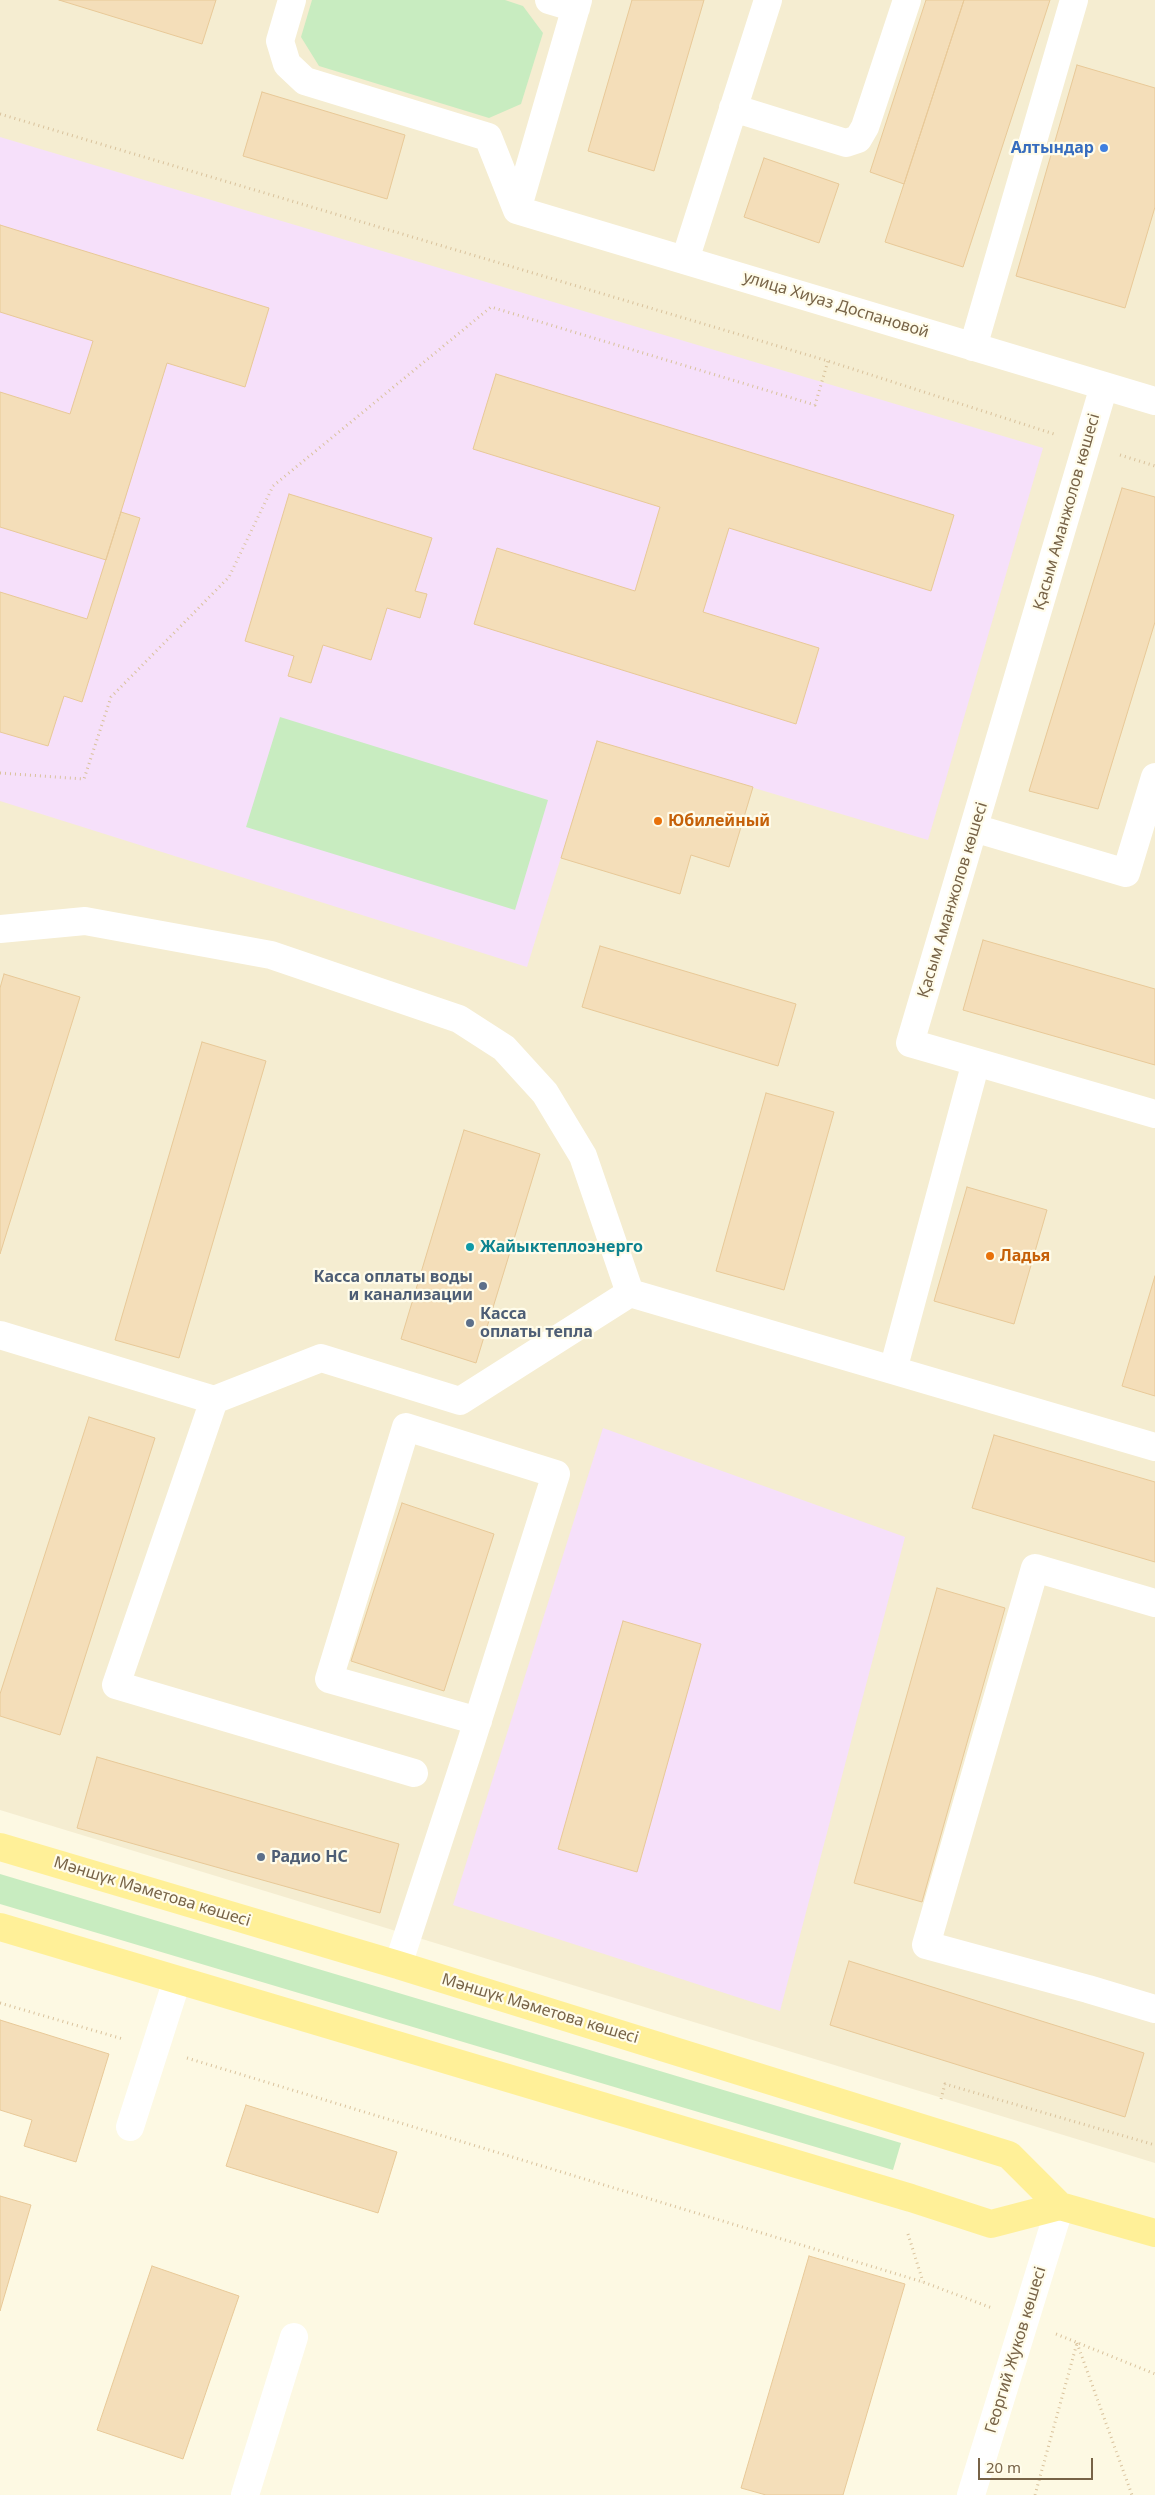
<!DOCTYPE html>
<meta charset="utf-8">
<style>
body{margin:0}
#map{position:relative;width:1155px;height:2495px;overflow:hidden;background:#fdf9e3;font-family:"Noto Sans",sans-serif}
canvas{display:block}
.scale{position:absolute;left:978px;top:2458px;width:115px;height:22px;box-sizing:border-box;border:2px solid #776347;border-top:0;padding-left:6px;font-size:15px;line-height:18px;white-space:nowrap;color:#776347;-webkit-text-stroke:4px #fffcea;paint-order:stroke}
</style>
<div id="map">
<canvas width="1155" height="2495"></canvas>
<div class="scale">20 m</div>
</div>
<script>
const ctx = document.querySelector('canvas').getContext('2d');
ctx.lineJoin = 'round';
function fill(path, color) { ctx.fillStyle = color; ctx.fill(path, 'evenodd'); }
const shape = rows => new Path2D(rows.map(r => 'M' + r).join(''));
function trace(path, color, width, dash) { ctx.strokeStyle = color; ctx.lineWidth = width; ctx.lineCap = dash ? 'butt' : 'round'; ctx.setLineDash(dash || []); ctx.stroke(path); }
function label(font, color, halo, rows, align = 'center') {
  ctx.font = font + ' "Noto Sans",sans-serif'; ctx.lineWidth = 4.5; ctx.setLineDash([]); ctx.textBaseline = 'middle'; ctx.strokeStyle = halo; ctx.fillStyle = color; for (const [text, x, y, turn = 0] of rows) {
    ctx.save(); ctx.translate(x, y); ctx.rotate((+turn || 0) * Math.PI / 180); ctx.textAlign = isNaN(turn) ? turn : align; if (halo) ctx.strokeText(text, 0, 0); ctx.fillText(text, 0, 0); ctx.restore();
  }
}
fill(shape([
 [0,0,1155,0,1155,2163,0,1810]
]), '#f5edd1');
fill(shape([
 [0,137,1043,448,928,840,597,741,527,967,0,801],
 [603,1428,905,1537,780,2011,453,1905]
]), '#f6e0fa');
fill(shape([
 [312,0,505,0,523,6,543,33,521,104,489,118,319,66,301,37],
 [280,717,548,800,515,910,246,827],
 [0,1874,901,2143,893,2170,0,1904]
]), '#c8ecc0');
const building = shape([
 [59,0,216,0,202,44,59,0],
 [632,0,704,0,654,171,588,151,632,0],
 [926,0,964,0,904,184,870,172,926,0],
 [964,0,1050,0,963,267,885,242,964,0],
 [1077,65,1155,88,1155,207,1125,308,1016,276,1077,65],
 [262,92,405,135,387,199,243,156,262,92],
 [764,158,839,184,819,243,744,217,764,158],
 [0,225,269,308,245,387,167,363,106,560,0,527,0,392,70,414,93,341,0,312,0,225],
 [496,374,954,515,931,591,729,528,703,612,819,648,796,724,474,624,497,548,635,591,660,507,473,449,496,374],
 [1122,488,1155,497,1155,622,1098,809,1029,791,1122,488],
 [289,494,432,538,415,591,427,594,420,618,387,608,371,660,323,645,311,683,288,676,294,656,245,641,289,494],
 [121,512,140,518,82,702,64,696,48,746,0,732,0,592,87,619,121,512],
 [597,741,753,787,729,867,691,855,680,894,561,858,597,741],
 [983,940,1155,989,1155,1065,963,1010,983,940],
 [600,946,796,1004,778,1066,582,1007,600,946],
 [4,974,80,997,0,1254,0,988,4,974],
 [202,1042,266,1061,179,1358,115,1340,202,1042],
 [766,1093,834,1112,784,1290,716,1271,766,1093],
 [464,1130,540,1154,476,1363,401,1339,464,1130],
 [967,1187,1047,1210,1014,1324,934,1301,967,1187],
 [1155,1276,1155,1396,1122,1386,1155,1276],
 [89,1417,155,1438,60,1735,0,1716,0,1694,89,1417],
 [994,1435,1155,1482,1155,1562,972,1508,994,1435],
 [402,1503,494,1534,444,1691,351,1661,402,1503],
 [937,1588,1005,1608,922,1902,854,1883,937,1588],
 [623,1621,701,1644,637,1872,558,1849,623,1621],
 [97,1757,399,1844,380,1913,77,1828,97,1757],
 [849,1961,1144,2053,1125,2117,830,2025,849,1961],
 [0,2020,109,2054,76,2162,24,2146,32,2120,0,2110,0,2020],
 [246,2105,397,2152,378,2213,226,2166,246,2105],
 [0,2196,31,2205,0,2311,0,2196],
 [809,2256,905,2284,843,2495,766,2495,741,2488,809,2256],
 [152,2266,239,2296,183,2459,97,2430,152,2266]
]);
fill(building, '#f4deb9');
trace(building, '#e8c998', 1);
trace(shape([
 [0,114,828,361,1054,434],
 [1120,455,1155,466],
 [0,773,84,779,111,697,229,577,273,486,491,307,815,405,828,361],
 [0,2003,123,2039],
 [187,2058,923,2282,992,2308],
 [941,2099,945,2084,1155,2145],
 [908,2234,923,2282],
 [1056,2334,1155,2374],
 [1077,2343,1132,2495],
 [1035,2495,1077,2343]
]), '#d9c29c', 3, [1, 4]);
trace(shape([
 [292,0,280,41,287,64,305,81,488,137,517,210],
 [549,0,576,8],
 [733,108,846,143,858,139,865,127,907,0],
 [517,210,1155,401],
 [517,210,578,0],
 [685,260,768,0],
 [973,347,1074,0],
 [974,828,1126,873,1155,777],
 [0,929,85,921,271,955,459,1019,504,1048,545,1093,583,1156,630,1293],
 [976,1062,1155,1114],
 [0,1335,214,1400],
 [893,1370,976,1062,910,1043,1104,386],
 [1155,1603,1035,1568,926,1945,1088,1989,1155,2009],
 [414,1773,116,1685,214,1400,321,1358,460,1401,630,1293,1155,1447],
 [398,1965,471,1742,556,1474,406,1427,329,1679,478,1721],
 [130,2127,177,1980],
 [245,2495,294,2337],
 [971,2495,1060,2206]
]), '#fff', 28);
trace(shape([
 [0,1847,398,1965,1009,2155,1060,2206,1155,2233],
 [0,1927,911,2198,991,2224,1060,2206]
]), '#fff098', 28);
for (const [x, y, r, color] of [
 [1104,148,5,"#3f7fe0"],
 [658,821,5,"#e8710a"],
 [470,1247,5,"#0f9aa8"],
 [990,1256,5,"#e8710a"],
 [483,1286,5,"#5c6f8a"],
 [470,1323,5,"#5c6f8a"],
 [261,1857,5,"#5c6f8a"]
]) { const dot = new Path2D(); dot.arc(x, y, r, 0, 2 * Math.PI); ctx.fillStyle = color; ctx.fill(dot); trace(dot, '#fffcea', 2); }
label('bold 16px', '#366cbe', '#fffcea', [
 ["Алтындар",1094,148]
], 'right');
label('16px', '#776347', '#fffcea', [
 ["улица Хиуаз Доспановой",836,305,17],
 ["Қасым Аманжолов көшесі",1067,512,-74],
 ["Қасым Аманжолов көшесі",953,900,-73],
 ["Мәншүк Мәметова көшесі",152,1892,17],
 ["Мәншүк Мәметова көшесі",540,2009,17],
 ["Георгий Жуков көшесі",1016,2350,-73]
]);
label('bold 16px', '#c56008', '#fffcea', [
 ["Юбилейный",668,821],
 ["Ладья",1000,1256]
], 'left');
label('bold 16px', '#0d838f', '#fffcea', [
 ["Жайыктеплоэнерго",480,1247]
], 'left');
label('bold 16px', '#4e5e75', '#fffcea', [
 ["Касса оплаты воды",473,1277,"right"],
 ["и канализации",473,1295,"right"],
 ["Касса",480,1314],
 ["оплаты тепла",480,1332],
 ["Радио НС",271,1857]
], 'left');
</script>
